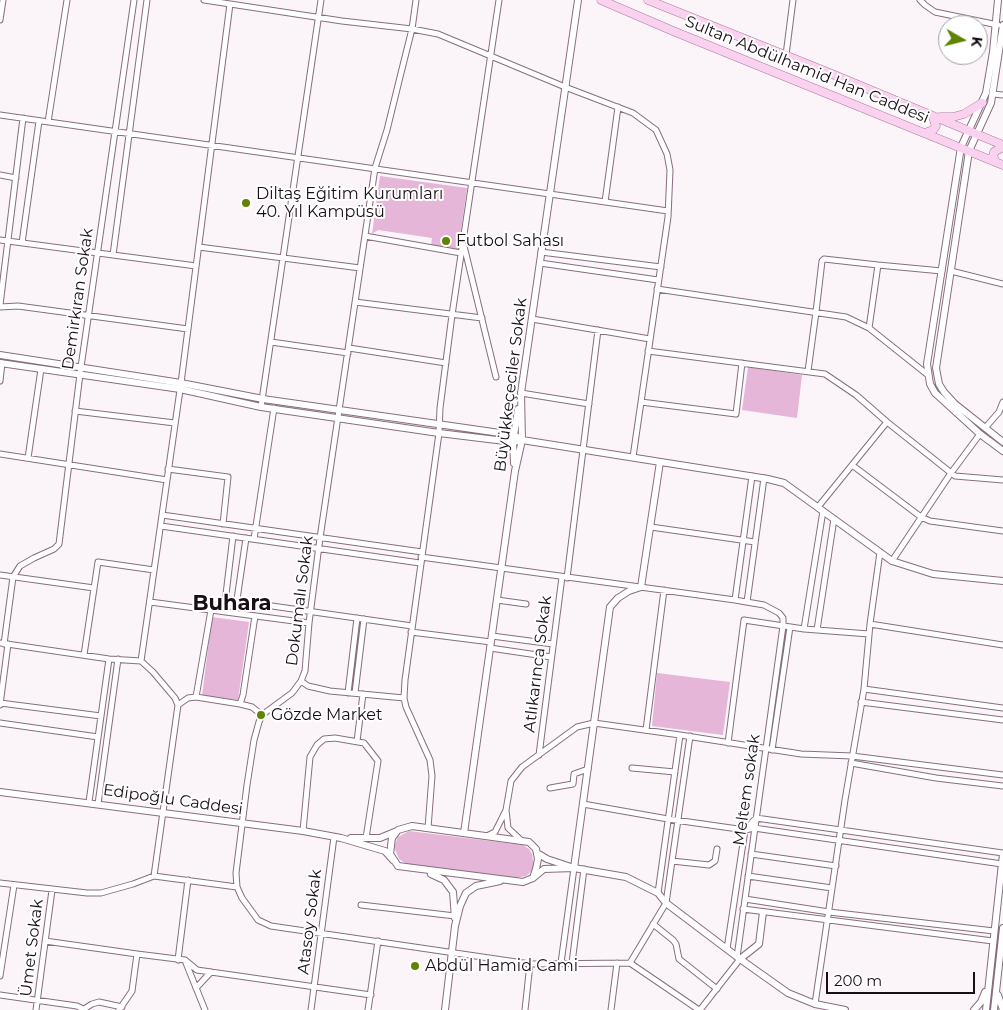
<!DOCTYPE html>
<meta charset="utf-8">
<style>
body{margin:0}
#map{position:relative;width:1003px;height:1010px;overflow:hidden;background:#fbf5f9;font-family:Montserrat,sans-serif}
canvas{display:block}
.north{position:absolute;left:938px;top:15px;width:50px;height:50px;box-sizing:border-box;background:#fff;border:1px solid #a39fa2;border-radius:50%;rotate:98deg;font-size:14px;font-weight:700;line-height:20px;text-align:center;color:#180e16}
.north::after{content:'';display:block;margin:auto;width:18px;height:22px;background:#5f8402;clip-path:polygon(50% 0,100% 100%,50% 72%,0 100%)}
.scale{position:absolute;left:826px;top:972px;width:149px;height:22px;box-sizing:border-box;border:2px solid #180e16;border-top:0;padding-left:6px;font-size:15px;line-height:18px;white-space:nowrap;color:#180e16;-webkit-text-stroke:4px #fff;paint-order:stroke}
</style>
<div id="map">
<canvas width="1003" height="1010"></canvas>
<div class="north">K</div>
<div class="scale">200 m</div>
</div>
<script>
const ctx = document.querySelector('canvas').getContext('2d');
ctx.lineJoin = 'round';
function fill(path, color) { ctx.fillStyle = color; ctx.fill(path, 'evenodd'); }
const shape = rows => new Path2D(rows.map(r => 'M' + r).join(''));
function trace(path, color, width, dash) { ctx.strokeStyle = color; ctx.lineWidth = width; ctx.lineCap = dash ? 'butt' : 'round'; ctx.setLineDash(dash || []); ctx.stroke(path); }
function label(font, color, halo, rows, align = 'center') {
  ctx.font = font + ' Montserrat,sans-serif'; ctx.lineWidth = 4; ctx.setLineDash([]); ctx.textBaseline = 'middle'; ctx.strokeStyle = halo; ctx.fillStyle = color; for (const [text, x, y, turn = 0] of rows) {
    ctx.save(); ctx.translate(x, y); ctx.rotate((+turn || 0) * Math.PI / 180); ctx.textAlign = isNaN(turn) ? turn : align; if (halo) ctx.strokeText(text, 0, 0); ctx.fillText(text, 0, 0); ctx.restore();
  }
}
fill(shape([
 [380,176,467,188,458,250,431,246,432,238,378,230,372,234],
 [748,367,802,375,797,418,742,410],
 [212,617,249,622,238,700,202,696],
 [657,673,730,682,723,735,652,726],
 [409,831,523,845,529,849,532,854,534,866,532,871,526,876,516,878,408,865,399,859,394,847,398,837]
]), '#e5b6d8');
const minor = shape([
 [204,0,342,21,412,29,438,34,565,87,633,113,656,130,667,154,670,170,668,217,633,457],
 [416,0,412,29,401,73,387,130,375,168,320,538,309,623,305,671,301,681,292,693,262,715,259,722,254,740,247,785,236,873,237,887,242,898,258,920,271,926,530,964,630,963],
 [920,0,925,5,935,12,998,25],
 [0,20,3,0],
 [786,55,793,0],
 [993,94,1003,95],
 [0,115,668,211],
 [48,122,67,0],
 [0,175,16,178],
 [605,202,618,107],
 [365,236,461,253],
 [0,240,196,266],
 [22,243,39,121],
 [464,246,496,377],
 [199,247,360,268],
 [541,252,661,267],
 [113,255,147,0],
 [540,263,658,280],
 [878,265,942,271],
 [951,271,1003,284],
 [657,289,846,317,869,328,928,375],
 [355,302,482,318],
 [0,305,23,118],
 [0,307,18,306,188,329],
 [532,319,650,339],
 [271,342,348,353],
 [349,348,446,363],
 [648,351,825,374,856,395,887,422,955,476,1003,480],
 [808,371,816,312,822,261,824,259,878,265,869,328],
 [0,381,2,363],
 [521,393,589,404],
 [641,402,736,414,742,363],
 [261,407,321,0],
 [75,411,175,423],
 [985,428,999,412,1003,402],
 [0,454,167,480],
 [28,458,41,369],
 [852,465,921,517,930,521,1003,531],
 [168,469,228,477,223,524],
 [818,507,887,422],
 [162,515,422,552],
 [161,526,420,563],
 [651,527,755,542],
 [254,539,274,408],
 [421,557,735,600,764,605,779,613,783,618,783,626,737,957],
 [892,561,951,473,980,434],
 [0,575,94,588],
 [567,578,598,330],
 [497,600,526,604],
 [735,600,752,476],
 [237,601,412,626],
 [150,602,309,623],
 [747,602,764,478],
 [224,611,233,536],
 [235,613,246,538],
 [870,624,1003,645],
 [804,629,823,511],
 [817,630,834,519],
 [411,632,491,642],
 [492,636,553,644],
 [0,643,109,659,141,661,153,672,175,698,178,705,154,876],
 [4,644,13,577,20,566,34,558,54,549,59,544,80,374,134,0],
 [490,648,551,657],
 [84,655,98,562,154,570],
 [141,661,181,383,230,4],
 [301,681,308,686,330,691,404,698],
 [864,689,1003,708],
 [348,693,357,618],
 [355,693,364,619],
 [196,697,240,704,252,707,262,715],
 [861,702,1003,720],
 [0,703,101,716],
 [240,704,243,695,255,616],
 [0,705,8,644],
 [178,705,188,698,196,697,211,610],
 [0,723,98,737],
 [646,730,664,590],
 [690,736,666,903,630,963,699,1010],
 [357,741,363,694],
 [728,743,744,620,804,629,869,634],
 [772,750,790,627],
 [539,755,562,577],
 [851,763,936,778,1003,786],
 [632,768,675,772],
 [550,788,573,784,574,774,588,769],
 [89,802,109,659],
 [98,804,118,659],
 [583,804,668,819,745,830,756,818,1003,853],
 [506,810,511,781,522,767,577,727,594,723,680,735,801,754,852,756,1003,775],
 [428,828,432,776,430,760,406,707,404,698,405,680,439,433,440,408,452,315,499,0],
 [303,831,310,757,317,745,324,739,335,738,364,743,378,761,366,838],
 [487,836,495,832,506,810,508,828,522,841],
 [751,854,836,866],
 [672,861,709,865,715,861,717,849],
 [748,876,832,888],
 [0,883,87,893,101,893,133,884,154,876,237,887],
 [658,893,680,735],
 [745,899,829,912,994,931],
 [361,905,455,916],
 [743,909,993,941],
 [653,924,673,940,676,944,679,959,717,989],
 [45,941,137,954,132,991,119,1010],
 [727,949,745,830,754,828,1002,864],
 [137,954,185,960,197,970,371,995],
 [178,960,188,880],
 [186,963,205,1010],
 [561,963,574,868],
 [572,963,584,869],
 [0,976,14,885],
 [196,988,211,972],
 [0,995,77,1006,85,1010],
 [815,1004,845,800,864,689,870,624,880,552],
 [84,1009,92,1004,99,1002,122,1007],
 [36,1010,52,890],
 [311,1010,334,837],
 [368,1010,378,941],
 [525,1010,530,964],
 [611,1010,617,963],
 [700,1010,740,959]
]);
const tertiary = shape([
 [998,0,993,52,986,93,961,147,927,364,930,384,935,393,980,434,1003,451],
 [1003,25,991,103,969,151,936,368,939,384,944,392,955,404,1003,442],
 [0,355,181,383,263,399,514,435,522,440],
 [0,363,180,389,261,407,439,433,513,442,522,440,768,479,784,483,892,561,933,574,1003,581],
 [514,463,513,442,518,409],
 [0,792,303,831,341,838,385,851,393,860],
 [412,826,529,842,536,849,538,859,536,869,533,878,523,882,398,866,390,854,392,838,398,830,412,826],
 [464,833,515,471,522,440,521,393,578,0],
 [351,838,380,838,397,831],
 [537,853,547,859,571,867],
 [574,868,610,607,618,598,629,591,641,587,660,462],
 [431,874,444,880,453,892,455,918],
 [533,878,544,869,574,868,626,877,658,893,666,903,740,959,788,993,815,1004,845,1010],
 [740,959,759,944,763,912],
 [998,995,1003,1010],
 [445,1010,455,926,460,906,466,893,476,886,500,881],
 [974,1010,981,1002,985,992],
 [986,1010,1003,854],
 [994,1010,1003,928]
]);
const primary = shape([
 [601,0,673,31,1003,165],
 [648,0,832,74,1003,145],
 [940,117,953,117,964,114,982,103],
 [925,133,933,130,936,126,933,117],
 [996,162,993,156,994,152,1003,147]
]);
trace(minor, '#886d80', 7);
trace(tertiary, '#886d80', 8);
trace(primary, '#a87a9c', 9);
trace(minor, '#fff', 5);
trace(tertiary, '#fff', 6);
trace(primary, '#fad2ef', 8);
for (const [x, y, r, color] of [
 [246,203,5,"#5f8402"],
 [446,241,5,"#5f8402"],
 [261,715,5,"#5f8402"],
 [415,966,5,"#5f8402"]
]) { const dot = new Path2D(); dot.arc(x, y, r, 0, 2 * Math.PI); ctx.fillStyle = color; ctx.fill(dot); trace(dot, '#fff', 2); }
label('16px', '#180e16', '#fff', [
 ["Sultan Abdülhamid Han Caddesi",807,70,22],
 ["Demirkıran Sokak",78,299,-82],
 ["Büyükkeçeciler Sokak",511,385,-83],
 ["Dokumalı Sokak",300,601,-83],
 ["Atlıkarınca Sokak",538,664,-83],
 ["Meltem sokak",747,790,-82],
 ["Edipoğlu Caddesi",173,800,8],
 ["Atasoy Sokak",310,922,-83],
 ["Ümet Sokak",32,948,-83]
]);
label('16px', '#180e16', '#fff', [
 ["Diltaş Eğitim Kurumları",256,194],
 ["40. Yıl Kampüsü",256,212],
 ["Futbol Sahası",456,241],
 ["Gözde Market",271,715],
 ["Abdül Hamid Cami",425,966]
], 'left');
label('bold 21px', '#180e16', '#fff', [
 ["Buhara",232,604]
]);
</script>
